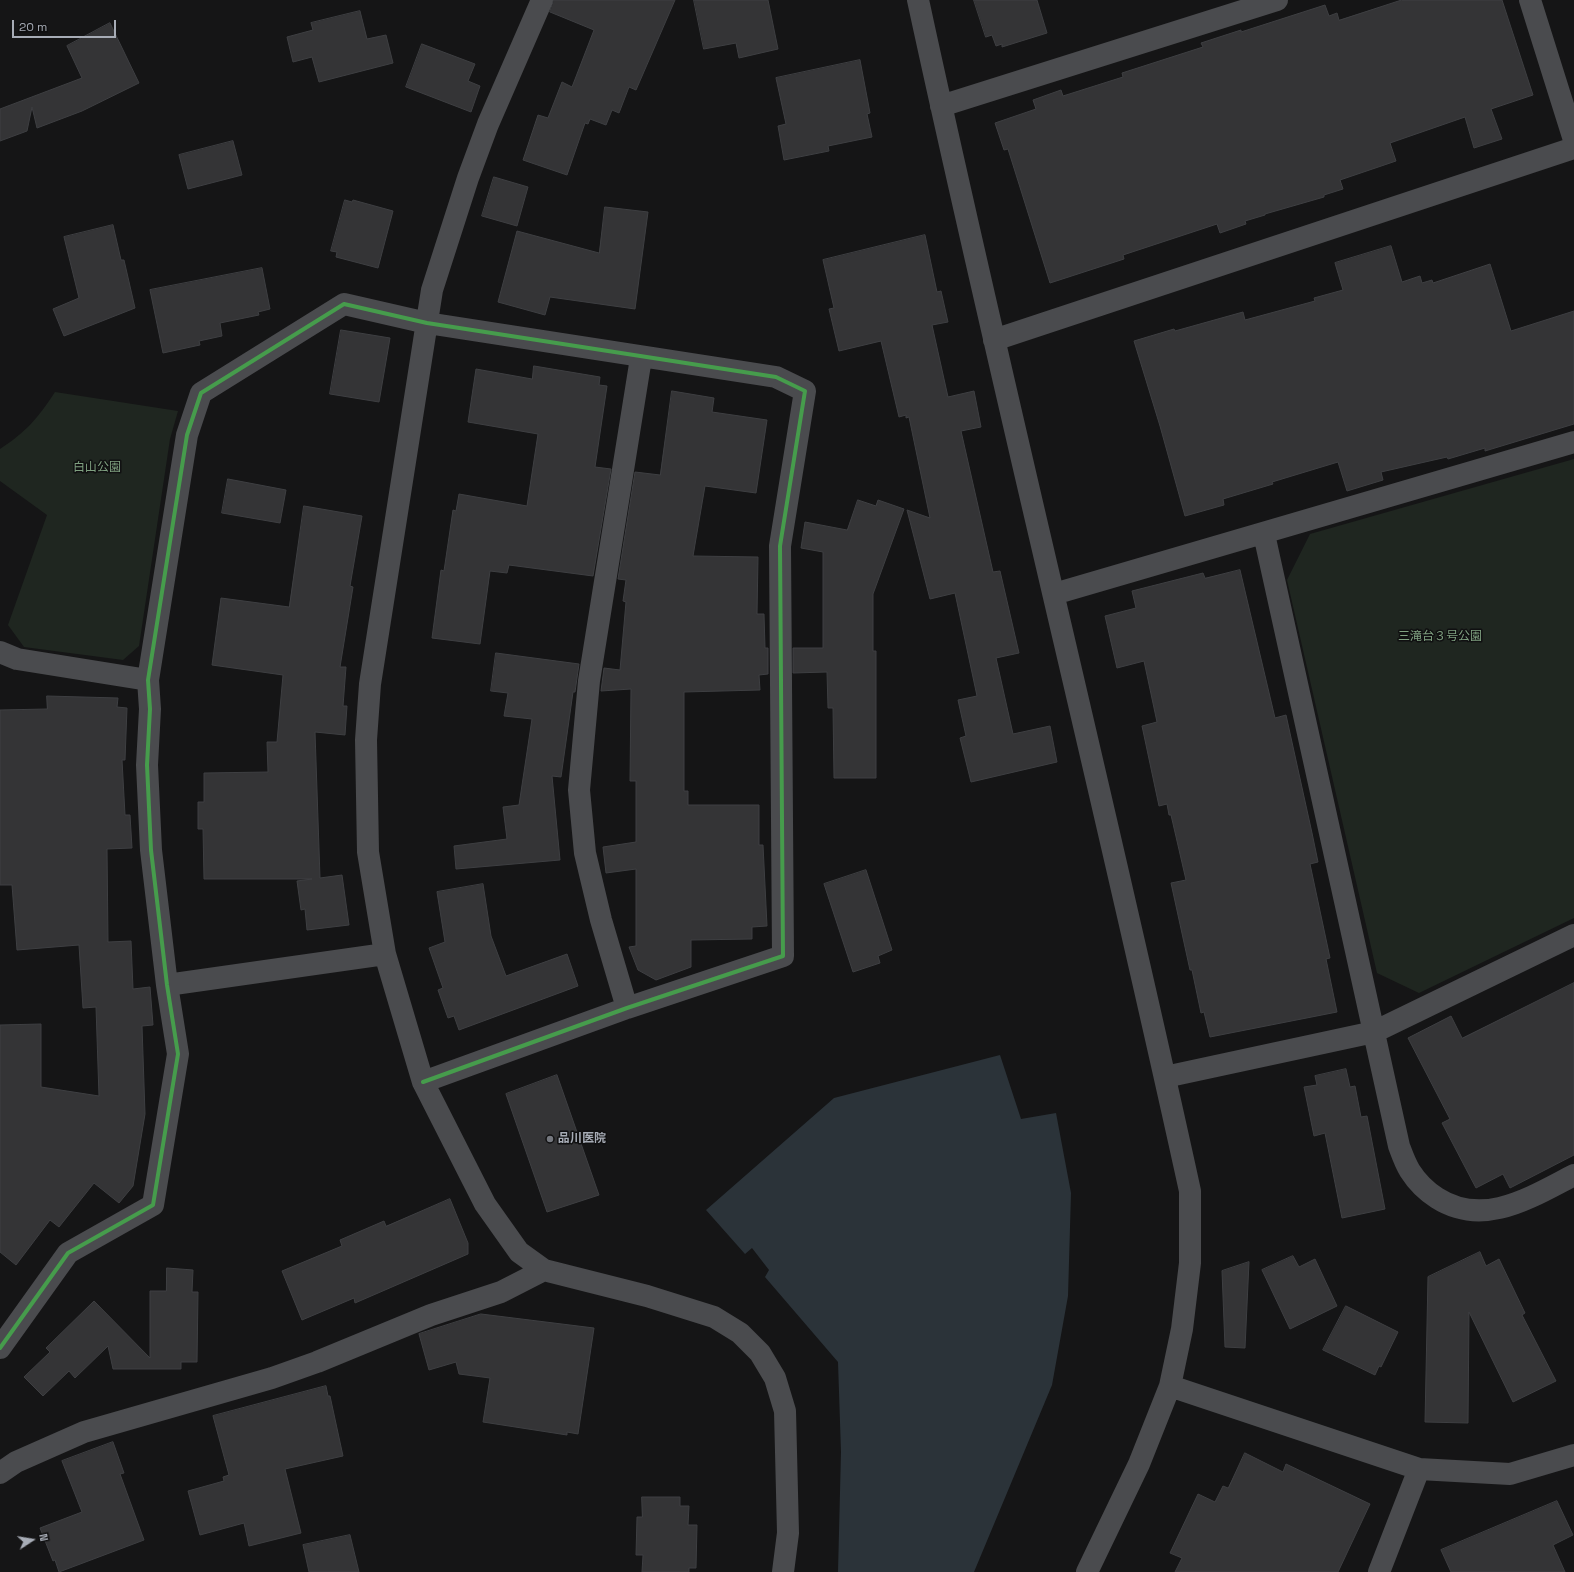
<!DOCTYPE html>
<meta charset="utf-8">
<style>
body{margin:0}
#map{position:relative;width:1574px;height:1572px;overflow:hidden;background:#151516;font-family:"Space Grotesk",sans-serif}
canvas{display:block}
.north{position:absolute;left:12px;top:1520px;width:40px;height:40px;-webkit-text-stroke:3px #101011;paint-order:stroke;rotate:78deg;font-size:11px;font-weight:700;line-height:16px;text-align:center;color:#a7acb6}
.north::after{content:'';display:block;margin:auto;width:14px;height:18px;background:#a7acb6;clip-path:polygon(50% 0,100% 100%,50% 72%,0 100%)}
.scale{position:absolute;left:12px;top:20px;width:104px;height:18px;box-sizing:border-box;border:2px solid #a7acb6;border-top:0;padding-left:5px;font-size:12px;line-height:14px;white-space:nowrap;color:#a7acb6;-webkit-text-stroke:3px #101011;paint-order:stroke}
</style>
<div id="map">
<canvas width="1574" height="1572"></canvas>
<div class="north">N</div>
<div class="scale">20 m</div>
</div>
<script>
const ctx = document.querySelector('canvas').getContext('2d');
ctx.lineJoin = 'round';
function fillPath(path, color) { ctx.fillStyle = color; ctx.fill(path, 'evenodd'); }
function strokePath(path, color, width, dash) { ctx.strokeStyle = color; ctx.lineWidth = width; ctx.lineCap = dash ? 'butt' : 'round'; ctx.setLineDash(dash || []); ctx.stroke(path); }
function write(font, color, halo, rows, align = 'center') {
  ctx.font = font + ' "Space Grotesk","Noto Sans JP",sans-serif'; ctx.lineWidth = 3; ctx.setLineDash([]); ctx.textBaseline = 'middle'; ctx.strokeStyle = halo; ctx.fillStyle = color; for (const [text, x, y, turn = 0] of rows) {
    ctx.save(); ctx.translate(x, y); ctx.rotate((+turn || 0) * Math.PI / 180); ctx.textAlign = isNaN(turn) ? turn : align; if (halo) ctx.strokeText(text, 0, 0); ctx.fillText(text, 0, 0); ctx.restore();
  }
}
const green = new Path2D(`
 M55,392L178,411L170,439L139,646L123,660L24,647L8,625L47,515L0,481V449C26,432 38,418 55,392Z
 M1574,459V918L1419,993L1377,973L1287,580L1310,534Z`);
const water = new Path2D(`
 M1000,1055L1021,1119L1056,1113L1071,1193L1068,1296L1052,1385L974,1572H838L841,1452L838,1362L765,1277L769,1270L752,1248L745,1254L706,1210L834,1098Z`);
const building = new Path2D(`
 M554,0H675L636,90L629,87L619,113L612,110L606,125L590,119L588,124L585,123L567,175L523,160L538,115L548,118L562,82L572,87L594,30L550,12Z
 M694,0H768L778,49L739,58L736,43L704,49Z
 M974,0H1037L1047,33L1002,47V44L996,46L992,35L986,37Z
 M1402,0H1502L1533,95L1491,109L1502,139L1474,148L1465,117L1390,143L1396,161L1340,180L1343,189L1324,195V197L1265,214V215L1245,221L1246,224L1220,233L1217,224L1123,255L1124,259L1050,283L1008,149L1004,150L995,123L1036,109L1033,100L1061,90L1063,96L1123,77L1122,73L1203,47L1201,43L1241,30V32L1325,5L1329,16L1337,13L1339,20Z
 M360,11L367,39L386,35L393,63L319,82L312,57L293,62L287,37L313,30L311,23Z
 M110,23L139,83L82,111L37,128L32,107L27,131L0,141V109L82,78L67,46Z
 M422,44L475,64L468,81L480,86L471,112L406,87Z
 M860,60L870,113L867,114L872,137L828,146L829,151L784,160L778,126L786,124L776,78Z
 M233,141L242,175L188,189L179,155Z
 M494,177L528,187L517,226L482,216Z
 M345,200L352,202L353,200L393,211L378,268L336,257L337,252L331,251Z
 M605,207L648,212L635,309L550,297L545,315L498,302L517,231L599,253Z
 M113,225L121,260H124L135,308L64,336L53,309L79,298L64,237Z
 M925,235L937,292L941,291L948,322L932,325L948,397L974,391L981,427L961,431L993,572L1000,571L1019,653L996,658L1013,734L1050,726L1057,762L971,782L960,738L966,736L958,700L977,696L955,593L930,599L907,510L930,518L909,417L906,418V415L899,417L881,341L839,351L829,309L834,308L823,260Z
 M1391,246L1402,282L1420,276L1422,283L1432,280L1433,283L1490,264L1511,331L1574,311V424L1485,451V448L1448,459L1447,457L1381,472L1383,480L1347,491L1338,462L1272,482L1273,484L1223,499L1224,505L1185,516L1160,426L1134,341L1174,329L1175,331L1243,312L1245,320L1315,301L1314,298L1343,290L1335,263Z
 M262,268L270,309L258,312L259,315L220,323L222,336L199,341L200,345L163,353L150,290Z
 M341,330L390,338L379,402L330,394Z
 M534,366L600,377L599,385L607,386L595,467L611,469L593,576L509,565L507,573L490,571L480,644L432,638L441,570L444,571L453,510L456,511L459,494L527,506L538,434L468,422L476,369L532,379Z
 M672,391L714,398L712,412L767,420L756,493L705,486L693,556L758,557L757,614H764L765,648H768V674L759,675L760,690L684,692V791H688V805H759V845H763L767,926L752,927V939L691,940V967L656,980L638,970L629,947L636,946V869L606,873L603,847L636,842V781H630L631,689L601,691L604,668L620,670L626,602L623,601L626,580L618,579L635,472L660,475Z
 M228,479L286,490L280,523L222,513Z
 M858,500L876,506L878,500L904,509L873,594V651H876V778H834L833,708H828L827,672L793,673V648H823V552L801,548L805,522L847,530Z
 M304,506L362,516L350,586L353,587L340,667H346L343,706H347L345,735L315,732L320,878L342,875L349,925L307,930L305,909L301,910L297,881L312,879H204L203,829H198V802H204V773L268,772L267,742H277L283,675L212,665L221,598L289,607Z
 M1240,570L1275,718L1286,715L1312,833L1318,862L1310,864L1330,958L1326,959L1337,1012L1210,1037L1204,1012L1201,1013L1192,970H1190L1171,883L1186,880L1171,815H1169L1167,804L1159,806L1142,726L1157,722L1144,661L1117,668L1105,616L1136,608L1132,591L1203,573L1205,578Z
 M496,653L579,664L575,692H573L561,777L552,776L560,860L456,869L454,846L507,839L503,807L519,805L532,719L504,716L508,693L491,691Z
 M47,696L118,698L117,707L127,708L125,760H122L125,815H130L132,848L107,849L108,942L131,941L133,989L150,987L153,1025L142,1026L145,1114L133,1186L119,1203L94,1183L59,1227L50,1220L16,1265L0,1252V1025L41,1024V1087L99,1096L96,1007L83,1008L79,945L17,950L12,885H0V710L47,709Z
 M866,870L892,950L878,956L880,963L853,972L824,884Z
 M483,884L491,936L506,976L567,954L578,986L459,1030L454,1016L448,1018L438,990L443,988L429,948L445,942L437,892Z
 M1574,983V1155L1510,1188L1503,1174L1476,1188L1442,1123L1450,1119L1408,1038L1451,1016L1462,1038Z
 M1346,1069L1350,1087L1355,1086L1361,1117L1367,1116L1385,1209L1342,1218L1325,1133L1314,1136L1304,1087L1317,1085L1315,1076Z
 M557,1075L599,1195L547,1212L506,1094Z
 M450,1199L468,1243V1254L355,1303L354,1298L302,1320L282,1271L342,1246L340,1240L384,1221L386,1226Z
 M1480,1252L1486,1266L1499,1259L1525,1313L1522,1315L1556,1381L1513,1402L1469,1312L1468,1423L1425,1422L1428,1277Z
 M1293,1256L1299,1267L1315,1259L1337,1306L1290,1329L1262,1270Z
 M1249,1262L1245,1348L1225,1347L1222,1271Z
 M167,1268L193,1270L192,1292H198L197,1362H181V1369H113L108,1346L75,1378L69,1371L43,1396L24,1377L50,1352L46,1348L94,1301L150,1358V1291H166Z
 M1346,1306L1398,1332L1381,1367L1379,1366L1375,1375L1323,1350Z
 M481,1314L594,1328L578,1434L567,1432V1435L483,1422L490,1378L459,1374L456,1362L429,1370L419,1334Z
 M326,1386L328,1396H330L343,1456L285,1469L301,1533L249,1546L244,1523L200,1535L188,1491L224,1481L223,1477L229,1475L213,1416Z
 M113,1442L124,1473L120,1474L144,1540L59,1572L55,1560L53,1561L40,1528L82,1512L62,1461Z
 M1245,1453L1283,1472L1286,1464L1370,1504L1338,1572H1175L1182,1558L1170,1553L1198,1494L1215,1502L1223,1486L1228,1488Z
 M642,1497H680V1506H689L688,1525H697L696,1568H689V1572H642L643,1555H636L637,1517H642Z
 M1557,1501L1573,1535L1553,1545L1565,1572H1451L1441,1550Z
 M350,1535L359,1572H309L303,1545Z`);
const minor = new Path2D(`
 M542,0L488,124L468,178L432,290L370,684L366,740L368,852L385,954L423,1082L485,1204L519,1252L544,1270L647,1296L714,1317L740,1333L760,1353L775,1378L785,1411L788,1533L783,1572
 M918,0C1004,398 1103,793 1190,1191V1263L1182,1329L1170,1386L1139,1464L1087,1572
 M1530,0L1574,140
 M941,106L1277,0
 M994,340L1574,148
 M1264,534L1399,1146C1402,1154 1405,1163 1410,1171C1417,1182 1426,1191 1437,1198C1484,1228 1531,1197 1574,1175
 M1054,594L1574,442
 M0,652L17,659L148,680
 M167,985L385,954
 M627,1008L601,920L585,853L579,790L589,681L641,358
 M1165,1077L1374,1032L1574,935
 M0,1348L68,1253L153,1205L178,1054L167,985L151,850L147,765L150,709L148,680L187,435L201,393L344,304L427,323L776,377L805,391L780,546L783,956L627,1008L423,1082
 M1170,1386L1419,1469L1510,1474L1574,1455
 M0,1473L16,1462L84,1432L272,1378L317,1362L431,1315L501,1292L544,1270
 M1379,1572L1419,1469`);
const cycleway = new Path2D(`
 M0,1348L68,1253L153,1205L178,1054L167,985L151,850L147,765L150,709L148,680L187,435L201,393L344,304L427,323L776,377L805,391L780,546L783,956L627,1008L423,1082`);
const markers = [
 [550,1139,4,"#74777e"]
];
const parkNames = [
 ["白山公園",97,468],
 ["三滝台３号公園",1440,637]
];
const poiNames = [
 ["品川医院",558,1139]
];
fillPath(green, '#1f2620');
fillPath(water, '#2b3339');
fillPath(building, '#343436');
strokePath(building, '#3e3f42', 1);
strokePath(minor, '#4a4b4e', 22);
strokePath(cycleway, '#469c4c', 4);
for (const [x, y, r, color] of markers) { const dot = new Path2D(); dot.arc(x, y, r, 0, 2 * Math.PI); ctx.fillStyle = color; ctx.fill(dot); strokePath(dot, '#101011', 1.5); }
write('12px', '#7fa080', '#101011', parkNames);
write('bold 12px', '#a7acb6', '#101011', poiNames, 'left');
</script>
